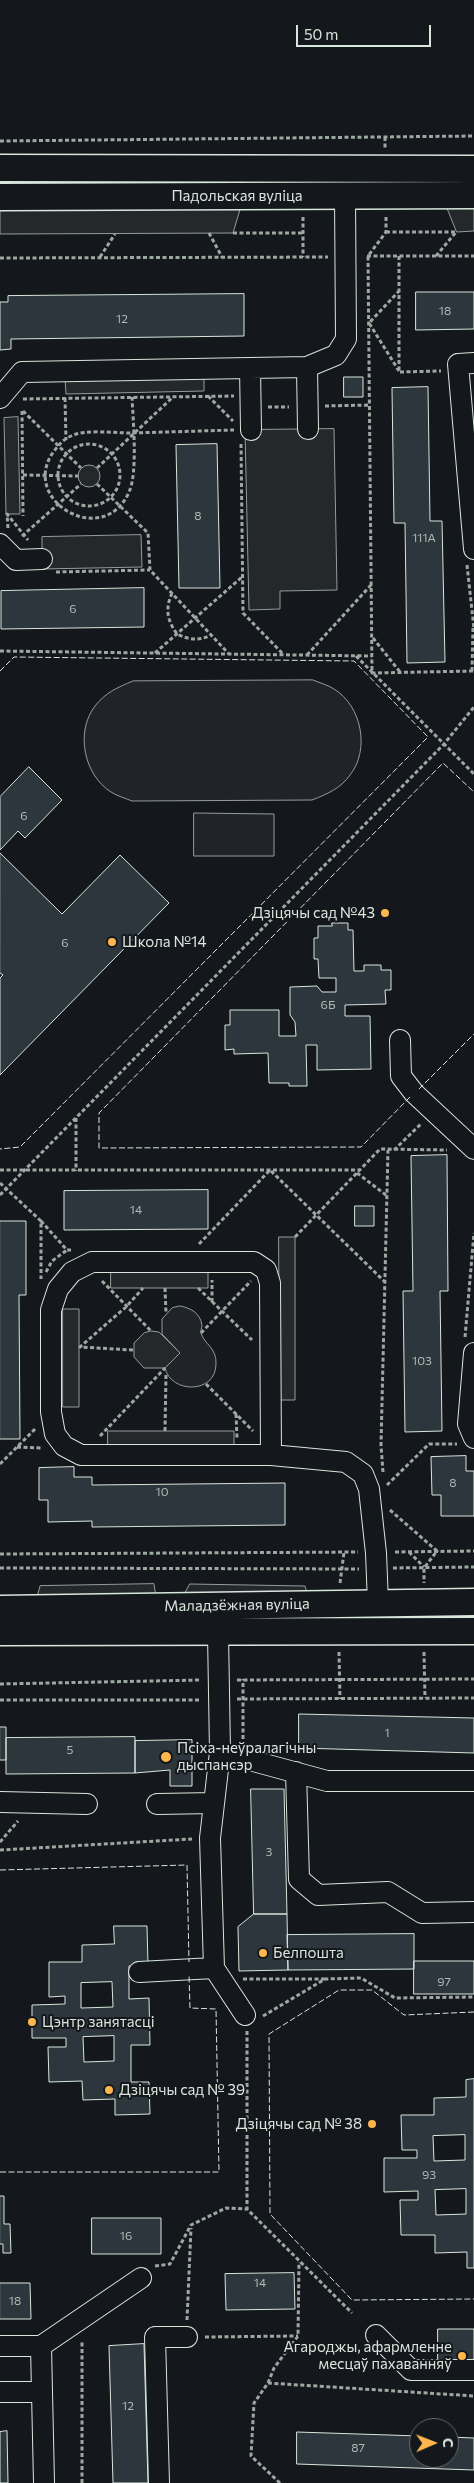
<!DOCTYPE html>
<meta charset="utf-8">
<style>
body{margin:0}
#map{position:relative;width:474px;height:2483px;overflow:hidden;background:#14181c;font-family:Commissioner,sans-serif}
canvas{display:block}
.north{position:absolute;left:409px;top:2418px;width:50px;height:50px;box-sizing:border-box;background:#14181c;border:1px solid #626a69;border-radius:50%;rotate:89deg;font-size:14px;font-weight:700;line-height:20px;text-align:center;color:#d8e6dc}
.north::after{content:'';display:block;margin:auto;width:18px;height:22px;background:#ffb74d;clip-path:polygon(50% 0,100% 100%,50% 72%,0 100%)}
.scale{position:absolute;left:296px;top:25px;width:135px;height:22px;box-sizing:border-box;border:2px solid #d8e6dc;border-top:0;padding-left:6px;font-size:15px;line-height:18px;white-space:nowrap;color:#d8e6dc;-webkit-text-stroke:4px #14181c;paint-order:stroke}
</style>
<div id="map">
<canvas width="474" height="2483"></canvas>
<div class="north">С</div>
<div class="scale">50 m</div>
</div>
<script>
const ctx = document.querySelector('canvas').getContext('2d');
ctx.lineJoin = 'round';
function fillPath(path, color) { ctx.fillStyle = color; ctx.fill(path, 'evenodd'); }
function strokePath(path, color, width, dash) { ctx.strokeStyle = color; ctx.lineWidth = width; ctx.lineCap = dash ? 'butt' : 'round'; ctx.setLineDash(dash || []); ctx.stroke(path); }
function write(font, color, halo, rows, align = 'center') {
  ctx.font = font + ' Commissioner,sans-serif'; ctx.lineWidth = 4; ctx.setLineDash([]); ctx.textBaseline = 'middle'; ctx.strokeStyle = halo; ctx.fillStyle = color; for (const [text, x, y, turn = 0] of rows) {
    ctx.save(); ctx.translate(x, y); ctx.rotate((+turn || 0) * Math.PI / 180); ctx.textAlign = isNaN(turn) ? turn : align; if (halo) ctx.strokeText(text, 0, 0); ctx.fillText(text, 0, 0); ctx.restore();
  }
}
const green = new Path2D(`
 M313,680C320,683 328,685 334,689C362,706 370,750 350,775C340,789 327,794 312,800L132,801C125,798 117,796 111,792C84,775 75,732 95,706C105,693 118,687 133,681Z
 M194,813L274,814V856H194Z
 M180,1306C191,1308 200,1313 202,1325C202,1328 200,1331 201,1333C204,1344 217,1348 216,1364C216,1394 171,1394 165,1368L180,1353L162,1334V1319L172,1308Z`);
const parking = new Path2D(`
 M442,195H474V231L457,232Z
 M244,196L233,233L0,234V197Z
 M204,377V391L66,394L65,379Z
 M18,417L20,514H6L4,418Z
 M334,429L337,590L280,591V609L249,610L245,430Z
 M78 476a11 11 0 1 1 22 0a11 11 0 1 1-22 0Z
 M141,535L142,567L42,569V537Z
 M279,1237H295V1400H280Z
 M111,1272H208V1288H111Z
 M63,1309H79V1407H63Z
 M151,1331L159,1332L180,1353L165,1368H144L134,1357V1343L144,1333Z
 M108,1431H234V1447H108Z
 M154,1584L156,1597H37L40,1586Z
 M190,1584L305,1586L308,1597H183Z`);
const building = new Path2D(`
 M416,292H474V329L416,330Z
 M244,294V336L11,339V349L0,350V302H8V296Z
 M344,377H363V397H344Z
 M428,387L430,521H442L445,662L407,663L405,523H394L392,388Z
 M217,444L220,588H179L176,445Z
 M144,588V627L1,629V591Z
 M29,767L62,800L25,838L18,831L0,850V797Z
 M0,853L62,914L120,855L169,903L0,1075V978L3,975L0,973Z
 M332,923H348V930H353L354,971H364V965H381V970H391V990H385L386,1004L345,1005V1016H370L371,1069L317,1070V1045H306L307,1086H289V1083H269L268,1053L234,1054V1049L225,1050V1025H230V1010H279V1036H296L295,1022L290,1015V987L317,986L322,992H336V978H319L318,959H314V938H318V926H332Z
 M447,1155L448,1291H440L442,1431L405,1432L403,1291H413L411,1156Z
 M208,1190V1229L64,1230V1191Z
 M355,1206H374V1226H355Z
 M0,1221H26V1295H19L20,1439H0Z
 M466,1456V1471H474V1516H441V1495H432L431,1457Z
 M74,1467V1477H92V1485L285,1483V1525L92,1527V1521L48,1522V1500H39V1468Z
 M299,1714L474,1718V1753L299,1748Z
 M0,1727H6V1760H0Z
 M135,1737V1773L6,1774V1738Z
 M192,1740V1786H170V1770L135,1773V1741Z
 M251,1789H284L287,1914H254Z
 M254,1914H287L288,1970L239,1971L238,1927Z
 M114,1926H147L148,1965L129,1966V1999L149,1998L150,2045H131V2082H149L150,2114L115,2115V2099L83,2100L82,2081L49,2082L48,2047H66V2038H32V2005L65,2004V1996L49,1997V1962H82V1945L114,1944ZM112,1982L113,2007L81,2008V1983ZM114,2036V2061L84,2062L83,2037Z
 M414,1934V1969L288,1970L287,1935Z
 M414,1961H474V1994H414Z
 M474,2079V2268H467V2252L435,2253V2235H401L400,2200H418V2191L384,2192V2158H417V2150H402L401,2115H434V2098L466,2097V2080ZM465,2135V2160L434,2161L433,2136ZM466,2189V2214L436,2215L435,2190Z
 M0,2196H4V2224H10L11,2253H3V2244H0Z
 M92,2218H161V2254H92Z
 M294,2273L295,2309L226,2310L225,2274Z
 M0,2283H30L31,2319H0Z
 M438,2329H474V2362H438Z
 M144,2344L148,2483H113L109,2346Z
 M7,2431L8,2483H0V2432Z
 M297,2432L419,2436V2458H449V2437L474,2438V2470L297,2464Z`);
const path = new Path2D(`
 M385,137V149
 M0,141L474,136
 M303,217V257
 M386,217V232L368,256L372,673L474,671
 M386,232H457
 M209,233L222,257
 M233,233H303
 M367,256H474
 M399,256V372L441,371
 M436,256L456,232
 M100,257L115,234
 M0,258L328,257
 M399,371L369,323L399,291
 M208,396L233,421
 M132,397C133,420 138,473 129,492C104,549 21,502 52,454C57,447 62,440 71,436C84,429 115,433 131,433C165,432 200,431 234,430
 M65,398L66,440
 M23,399L234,396
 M325,406L370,405
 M268,407H289
 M22,411L23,516
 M23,411L81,468
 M58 475a31 31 0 1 1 62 0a31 31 0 1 1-62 0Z
 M241,444L243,613L283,654
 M97,468L173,397
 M23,475L78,476
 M97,484L148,533L150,570L229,654
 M8,528L7,514L28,540
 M22,536L81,484
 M467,565L474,629
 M56,572L150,570
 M172,593C165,609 167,620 177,634C189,640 199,641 211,635
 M373,638L400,672
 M0,651L372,656
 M155,653L242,577
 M307,655L371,585
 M356,656L474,774
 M472,671L473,627
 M76,1118V1171
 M394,1150L422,1123
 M0,1170H360
 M357,1173L386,1195
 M0,1183L41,1221V1279
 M0,1195L444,744L474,707
 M41,1221L67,1250H73
 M295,1237L380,1149L447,1150
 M199,1244L270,1170L385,1282
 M46,1272L52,1261L67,1250
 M102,1281L151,1331
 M165,1288L166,1313
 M198,1288L252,1340
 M212,1302V1280
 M201,1333L251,1281
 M465,1337L474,1233
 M133,1350L80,1347L127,1306L143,1288
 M206,1384L253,1431
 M236,1414L237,1438
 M165,1431L166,1374
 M100,1436L165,1368
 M17,1447L42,1448
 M0,1464L36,1428
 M383,1472L381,1445L388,1150
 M387,1485L429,1444H457
 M390,1510L437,1551L424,1568V1583
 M395,1552L474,1551
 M409,1552L424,1567
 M0,1554L358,1552
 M0,1568L359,1569
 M393,1568L474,1567
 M340,1583L344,1552
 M339,1652L340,1699
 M424,1652L425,1698
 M237,1680L474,1679
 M0,1684L201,1680
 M237,1699L474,1698
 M0,1700H201
 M243,1739V1679
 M0,1842L18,1821
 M0,1850L192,1839
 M243,1979H325
 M263,2016L325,1979L361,1978L395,1998L474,1997
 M247,2031V2209L352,2313
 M155,2266L170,2264L191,2225L226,2208L247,2209
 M187,2320L191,2228
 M205,2337L298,2336
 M268,2383L274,2368L298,2336L299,2262
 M82,2483V2340
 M280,2483L251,2456L254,2403L268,2383L474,2396`);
const minor = new Path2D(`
 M474,363L458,364L474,549
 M250,368L251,430
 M0,398L22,372L307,367
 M308,429L307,367L336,355L346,339L345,196
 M0,544L16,560L42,559
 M400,1040L401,1076L414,1093L474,1149
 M474,1353L468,1424L474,1438
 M271,1455L270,1283L266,1270L254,1262H92L72,1272L58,1289L51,1310V1412L55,1434L64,1446L81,1455H271L346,1462L363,1474L369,1489L376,1553L378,1603
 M218,1633L220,1752L210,1838L214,1968L245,2015
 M220,1752L327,1781H474
 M296,1772L299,1879L318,1895L388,1892L422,1913L474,1912
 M0,1802L87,1804
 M157,1804L214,1803
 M139,1972L214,1968
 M376,2335L411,2370H474
 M0,2346H41L141,2278
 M41,2346L44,2483
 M0,2392H42
 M159,2483L155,2337H187`);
const major = new Path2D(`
 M0,168L474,169
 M0,197L474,195
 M0,1609L474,1602
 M0,1632L474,1631`);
const fence = new Path2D(`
 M0,671L14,657L354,661L428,737L20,1147L0,1149
 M419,1089L474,1034
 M410,1097L361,1147L99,1148V1113L443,763L474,792
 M0,1870L187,1865L189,1962
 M474,2012L404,2015L372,1990H339L269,2034L270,2214L352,2300L474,2299
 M0,2172H219L216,2009L190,2008L189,1975`);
const markers = [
 [385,913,5,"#ffb74d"],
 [112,942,5,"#ffb74d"],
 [166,1757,6,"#ffb74d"],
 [263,1953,5,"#ffb74d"],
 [32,2022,5,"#ffb74d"],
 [109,2090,5,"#ffb74d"],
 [372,2124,5,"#ffb74d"],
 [462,2356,5,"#ffb74d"]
];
const numberNames = [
 ["18",445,311],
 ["12",122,319],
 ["8",198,516],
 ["111А",424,538],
 ["6",73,609],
 ["6",24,816],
 ["6",65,943],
 ["6Б",328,1005],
 ["14",136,1210],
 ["103",422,1361],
 ["8",453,1483],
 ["10",162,1492],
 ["1",387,1733],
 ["5",70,1750],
 ["3",269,1852],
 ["97",444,1982],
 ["93",429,2175],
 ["16",126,2236],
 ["14",260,2283],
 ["18",15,2301],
 ["12",128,2406],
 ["87",358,2448]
];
const streetNames = [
 ["Падольская вуліца",237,196],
 ["Маладзёжная вуліца",237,1605,-1]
];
const poiNames = [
 ["Дзіцячы сад №43",375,913,"right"],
 ["Школа №14",122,942],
 ["Псіха-неўралагічны",177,1748],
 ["дыспансэр",177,1765],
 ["Белпошта",273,1953],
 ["Цэнтр занятасці",42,2022],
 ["Дзіцячы сад № 39",119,2090],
 ["Дзіцячы сад № 38",362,2124,"right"],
 ["Агароджы, афармленне",452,2347,"right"],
 ["месцаў пахаванняў",452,2364,"right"]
];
fillPath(green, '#202428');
strokePath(green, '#939e99', 1);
fillPath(parking, '#24282b');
strokePath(parking, '#939e99', 1);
fillPath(building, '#2c363c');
strokePath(building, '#d8e6dc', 1);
strokePath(minor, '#d8e6dc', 22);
strokePath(major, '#d8e6dc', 29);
strokePath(path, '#9da8a2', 3, [4, 2.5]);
strokePath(minor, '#14181c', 20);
strokePath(major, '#14181c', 26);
strokePath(fence, '#d8e6dc', 1, [6, 2.5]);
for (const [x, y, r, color] of markers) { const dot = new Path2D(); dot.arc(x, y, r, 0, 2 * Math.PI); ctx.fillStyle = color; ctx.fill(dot); strokePath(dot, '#14181c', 2); }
write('12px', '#adbab4', null, numberNames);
write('15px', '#d8e6dc', '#14181c', streetNames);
write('15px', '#d8e6dc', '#14181c', poiNames, 'left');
</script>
